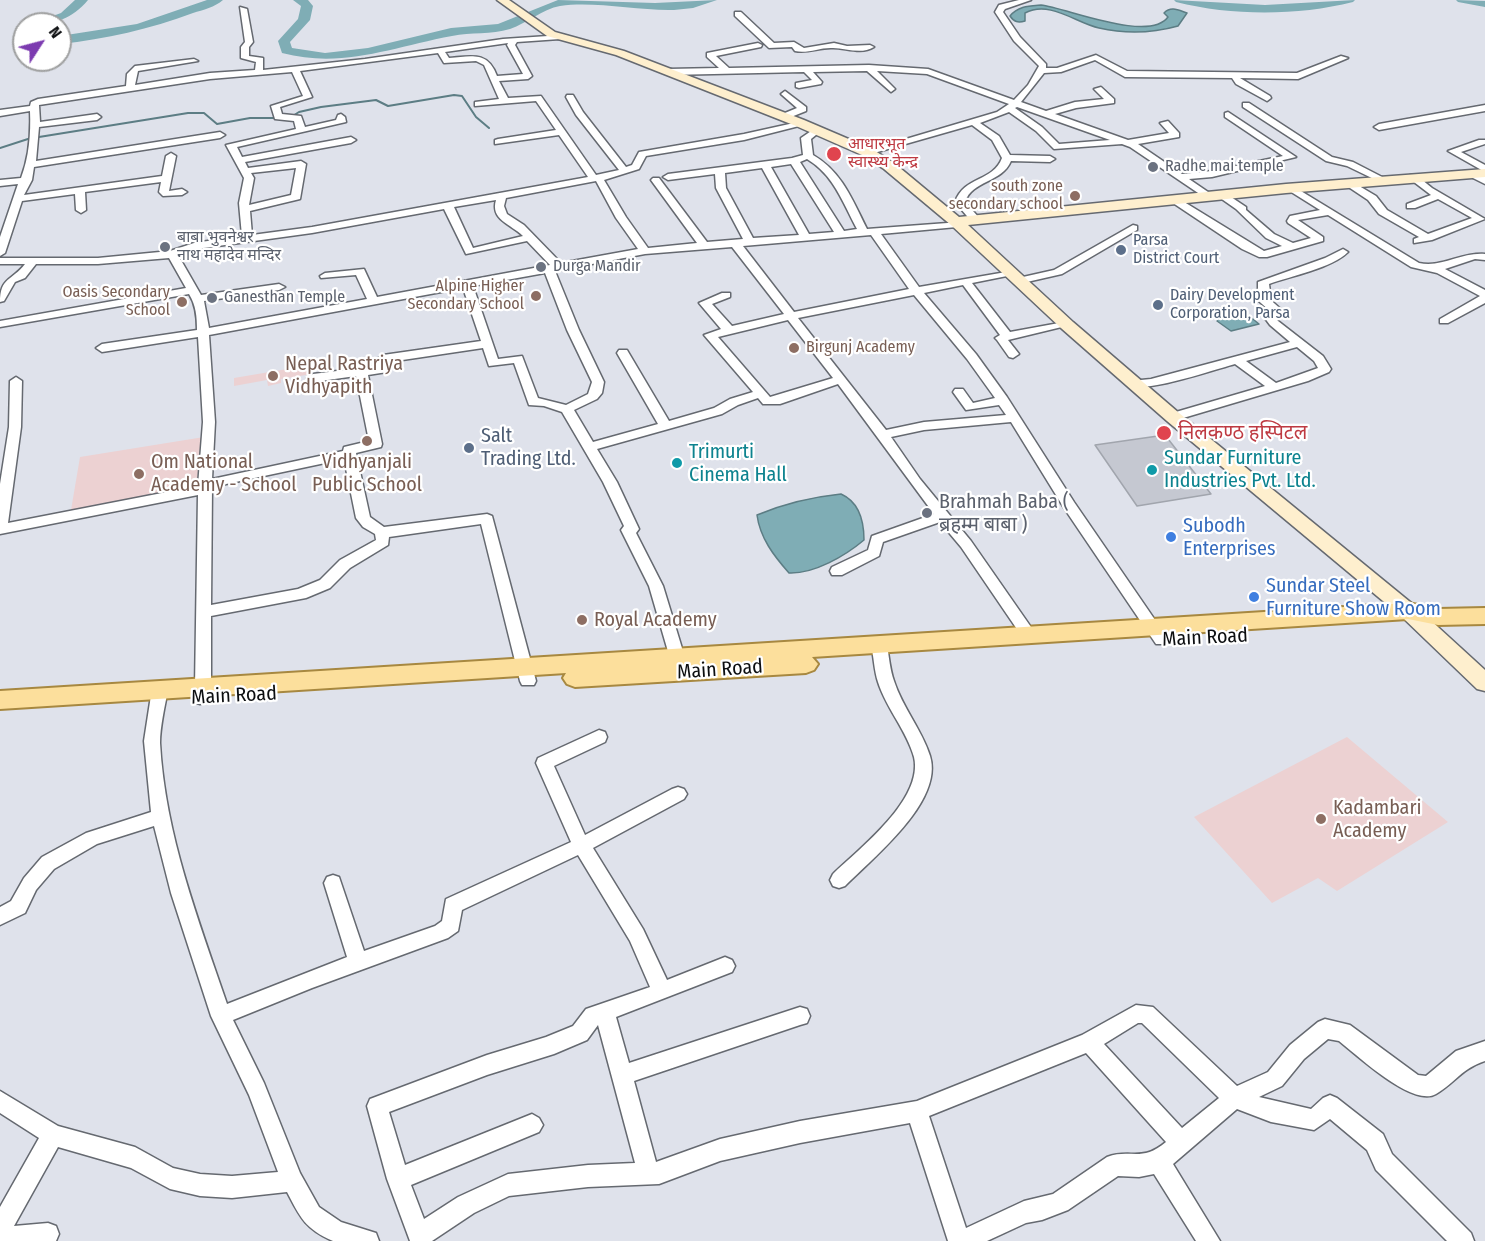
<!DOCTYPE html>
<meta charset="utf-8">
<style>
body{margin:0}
#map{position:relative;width:1485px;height:1241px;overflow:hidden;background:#dfe2eb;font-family:"Fira Sans Condensed",sans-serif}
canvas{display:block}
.north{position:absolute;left:12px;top:12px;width:60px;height:60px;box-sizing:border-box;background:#fff;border:2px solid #9e9f9f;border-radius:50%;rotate:54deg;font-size:16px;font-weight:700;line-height:24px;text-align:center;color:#0c0e10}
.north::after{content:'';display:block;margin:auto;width:21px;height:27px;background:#7c3bb0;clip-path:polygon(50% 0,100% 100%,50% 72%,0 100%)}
</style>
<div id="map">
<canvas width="1485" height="1241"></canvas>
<div class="north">N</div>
</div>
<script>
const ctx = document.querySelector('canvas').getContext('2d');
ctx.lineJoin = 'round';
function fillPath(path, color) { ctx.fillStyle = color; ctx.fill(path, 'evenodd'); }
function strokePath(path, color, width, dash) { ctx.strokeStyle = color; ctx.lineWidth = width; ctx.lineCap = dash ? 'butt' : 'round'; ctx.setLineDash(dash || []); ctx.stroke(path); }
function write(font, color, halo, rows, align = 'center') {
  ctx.font = font + ' "Fira Sans Condensed","Noto Sans Devanagari",sans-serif'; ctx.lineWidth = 4.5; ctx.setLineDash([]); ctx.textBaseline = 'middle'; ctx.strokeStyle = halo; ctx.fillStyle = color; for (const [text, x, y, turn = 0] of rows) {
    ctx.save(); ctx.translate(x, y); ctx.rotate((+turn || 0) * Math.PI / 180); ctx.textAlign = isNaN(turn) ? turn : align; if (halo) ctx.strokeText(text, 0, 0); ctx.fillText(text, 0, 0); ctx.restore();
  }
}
const education = new Path2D(`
 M311,365L312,374L281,379V383L268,386L267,380L234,386V378Z
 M204,437L201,490L70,516L80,457Z
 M1347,737L1448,822L1337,891L1318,878L1272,903L1194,817Z`);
const water = new Path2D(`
 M1041,5C1067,8 1149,43 1168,17L1164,13C1171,6 1178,10 1187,13L1178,26C1153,33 1125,34 1099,28C1076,23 1050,0 1025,13V21C1018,23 1014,22 1010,16C1018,6 1029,6 1041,5Z
 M1236,310L1243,311L1259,324L1231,331L1217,321L1220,315Z
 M841,494C859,502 864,522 864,540C845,556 814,574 789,573C774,556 760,538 757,515C783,504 812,497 841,494Z`);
const stream = new Path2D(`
 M291,117L299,112L321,107L376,100L388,106L454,95L462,96L476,117L489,128
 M39,137L188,113H204L217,124L250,118H278
 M0,148L31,138`);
const river = new Path2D(`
 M75,0H88C72,19 55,24 31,24L61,13Z
 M207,0H223C215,7 203,10 193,13C150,29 106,39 60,44V36L137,24Z
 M293,0H308L313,6L310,20L290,42L292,48L325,53L368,48L451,28L498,24L558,0L655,3L717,0L693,8L674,10C638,11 595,1 560,6C543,9 527,23 510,29C491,35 471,32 452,36C392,47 343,69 282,53L278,41L298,19L301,6Z
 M1174,0L1265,5L1355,0L1353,2C1297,16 1232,16 1176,2Z
 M1456,0L1485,1V7L1458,2Z`);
const building = new Path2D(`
 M1165,435L1211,494L1137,506L1095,445Z`);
const street = new Path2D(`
 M1019,0H1031L1005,9L1003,12L1020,37L1046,64V68H1057L1096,55L1127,71L1297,73L1341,56L1348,58L1298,79L1240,78L1270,96L1271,98L1267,101L1236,84L1232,78L1125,77L1095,60L1061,72L1044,73L1021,102L1046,111L1075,102L1104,99L1094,89L1101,87L1114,99V103L1076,108L1055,114L1128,140L1169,133L1160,123L1168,121L1179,133V137L1138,144L1182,174L1212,171L1283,156L1225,117V113L1228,112L1296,157L1212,177L1189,179L1211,194V198L1207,199L1130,147L1122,144L1054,149L1036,131L1009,112L980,123L999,136L1010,155L1050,156L1055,159L1050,162L1011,161C1002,183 972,180 965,202L981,220L976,223L972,222L955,202C964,176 993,182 1002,158L992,140L972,125L867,155L862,152L997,112L1009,104L927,74L877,71L895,89L891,92L867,71L813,72L822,82L821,84L799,88L796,87V83L812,80L804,72L668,75L664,72L668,69L719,68L707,57V53L758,43L762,45L761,47L716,56L729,68L869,65L928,69L1014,100L1028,85L1039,66L1014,41L995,12L999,5ZM1017,107L1110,140L1059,144L1042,127L1015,108Z
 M240,7L247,9L253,42L249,47V56L263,58V70L365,59L503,39L563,35V39H560L517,42L515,45L532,76L528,79L499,81L508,98L541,96L596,175L619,170L576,115L566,97L567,95H573L583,112L626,167L632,165L639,152L744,134L803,121V125L744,140L646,156L639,169L604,180L626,217L648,248L697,243L651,180L653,178H659L707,242L743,239L716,188L715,174L668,180L663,177L668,174L792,158L803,155L801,138L817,127L822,130L811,139L813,155C842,172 852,199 867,229L961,222L962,224L957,227L881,234L919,287L1012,271V275L972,283L1010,332L1070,321V325L1008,340L1019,354L1013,358L1009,357L997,340L995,338L1000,335L963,285L924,293L976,354L1007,397L1074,502L1166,636L1169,640L1166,644H1156L1064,508L1011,422L924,430L891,437L920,479L971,541L1033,630L1036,634L1033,638H1023L961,547L940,522L883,542L879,556L842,575H832L830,571L832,567L868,550L872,536L934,514L838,384L780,404H763L758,398L738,405L722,414L597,449L617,482L639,529L636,533L663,586L688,668L686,672H674L649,586L621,530L624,526L603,482L562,412L544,406L529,405L514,363L489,366L483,348L389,362L387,372L368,375L382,444L381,447L356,453L370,517L384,527L487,514L492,516L536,681L534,685H522L520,681L481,524L389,537L388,545L350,568L330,588L306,598L211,616V687L206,702L200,704L194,702L192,698L195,687L198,495L0,534V484L9,427L10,381L16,377L22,381L21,427L8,523L198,486L203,422L198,337L102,352L96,348L102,344L197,330C197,317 196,305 189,294L0,327V321L186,288L169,258L98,264H36L25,278L15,282L4,301L0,302C0,277 12,281 25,264H0V258H98L170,251L194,243L242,236L239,203L244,178L226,145L296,129L294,121L275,119L271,106L303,96L292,72L210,79L39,105L40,122L97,114L101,117L97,120L39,127L36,161L220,132L225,135L220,138L34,167L32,180L24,195L162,176L166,156L171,153L176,156L169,191L182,189L187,192L182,195L163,196L159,192L161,182L85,192L86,210L81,213L76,210L75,194L22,201L5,253L0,256V237L18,184L0,186V180L21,178C29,157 31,134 30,111L0,116V110L30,106L31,102L38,99L126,86L127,74L135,66L194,59L198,61L138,71L135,85L210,73L255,70L256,62L241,58V47L245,42ZM508,43L507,45L523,74L497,76C488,51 472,56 449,58L445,52ZM438,53L444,63L476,61L484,65L499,99L475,102V106L536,101L556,130L498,139L495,140V144L559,135L588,177L312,227L252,235L250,211L300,199L306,164L301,161L248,168L245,162L351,143L356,140L351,137L242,157L237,147L346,122L345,117L341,114L338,115L336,120L305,127L301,116L282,114L280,107L312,97L300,71ZM807,159C834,175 843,203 857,229L844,231L800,162ZM791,164L834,232L809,234L771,167ZM296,168L291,195L249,205L254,178L251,173ZM762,168L799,235L753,238L726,188L725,173ZM596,181L616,218L638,249L561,263L524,225L507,214L504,206L506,198ZM496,200C490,220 511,224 523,236L473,248L454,207ZM444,209L466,254L527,241L550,265L377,297L364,269L325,273L320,276L321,278L356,275L367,299L209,328L204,301L279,290L285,287L279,284L201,295L178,255L196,249L312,233ZM871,235L909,289L794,312L743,246ZM732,247L784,314L732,326L712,304L730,297V293H722L699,303L721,329L704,335L753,392L730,399L714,408L669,421L627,350H619L617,353L658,424L593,442L574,410L597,399L602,393L604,382L579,330L555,271L645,254ZM545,273L567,330L592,382L588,394L566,405L538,398L522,356L498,359L473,286ZM463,288L481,341L383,355L377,359V366L313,374L307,378L313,382L356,376L369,441L344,447L343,451L212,479L215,422L209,335ZM914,295L967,359L995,398L973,403L963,389H955L953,392L966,410L999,405L1006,415L924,422L886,430L798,318ZM788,320L833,378L770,397L718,337ZM344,459L356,518L363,527L375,534L376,540L340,560L320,580L298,589L211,605L212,487Z
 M735,12H741L774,43L794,42L804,48L834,43L847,46L870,45L874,47C861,55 846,48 833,48C820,47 808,54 795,51L792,47L769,48L735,16Z
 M785,91L806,107V111L786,119H780V115L797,108L781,94Z
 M1243,103H1249L1332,157L1353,162L1386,179L1378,181L1347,166L1326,161L1243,107Z
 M1485,105V111L1379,130L1374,127L1379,124Z
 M1479,140H1485V144L1461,152L1485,165V172L1448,151Z
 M1472,171L1485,177V184L1469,176V172Z
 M1410,175H1416L1432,188L1485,219L1432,240L1414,243V239L1419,237L1379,214L1368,200L1341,182L1349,180L1376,196L1387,210L1428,234L1472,218L1438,199L1415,208H1407V204L1431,195L1410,179Z
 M1291,185L1419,263C1442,268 1461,252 1485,254V260L1475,259L1445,269L1485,290V303L1448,323H1440V319L1480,296L1437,273L1411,267L1328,215L1298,220L1323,237V241L1267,257H1259L1242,249L1167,199L1176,197L1264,251L1282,246L1266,238L1236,209L1216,195L1225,193L1246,207V210L1274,234L1293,243L1311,238L1288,223L1287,221L1290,216L1320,210L1288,190L1286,188Z
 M1133,225L1137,226V230L1062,274L1018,284L1013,281L1014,279L1054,270Z
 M1343,249L1348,252C1332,268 1291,276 1269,284L1270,292L1266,296L1283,311L1276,318L1278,321L1323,356L1331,369L1329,372L1308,381L1173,421L1167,417L1169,414L1265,386L1235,364C1216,369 1142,395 1129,384L1131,381L1151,379L1290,342L1270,325L1264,317L1270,311L1253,296L1258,291V282L1325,258ZM1297,347L1314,361L1318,368L1276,383L1246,361Z
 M879,639L884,641L887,645C889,657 890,670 894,681C902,707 922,730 930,756C944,801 874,857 845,886L839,888L833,886L830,880L833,874C860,848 924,799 914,757C907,731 886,708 878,682C874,670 874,657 871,645L874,641Z
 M160,683L166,685L168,689C165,706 160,726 160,743C165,834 198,919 227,1004L347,957L324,883L327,877L333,875L339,877L364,951L435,926L442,921L446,899L571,842L536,763L538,758L599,730L605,732L607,737L605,742L554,766L585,835L672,789L678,787L684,789L687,794L684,799L593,848L643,929L667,980L725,957L732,960L735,966L732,972L616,1017L629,1063L800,1007L807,1009L810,1016L807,1023L800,1025L634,1081L656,1162L720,1139L800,1121L917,1101L1082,1035L1136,1005L1153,1007L1237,1086L1268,1072L1290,1045L1318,1022L1325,1019L1350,1025L1418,1075L1426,1076L1456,1051L1485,1041V1061C1461,1069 1456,1082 1436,1094C1413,1108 1357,1055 1339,1041L1328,1039L1304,1059L1282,1086L1259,1097L1311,1109L1323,1098L1330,1095L1337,1098L1383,1134L1392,1154L1471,1233L1474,1241H1447L1376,1170L1367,1150L1330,1119L1314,1130L1271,1122L1237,1109L1173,1164L1220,1241H1196L1154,1174L1139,1177L1118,1176L1068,1210L1042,1220L1026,1223L987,1241H948L910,1123L800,1143L720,1161L659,1184L588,1187L509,1196L474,1213L432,1241H410L387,1179L367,1106L370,1099L487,1055L546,1037L573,1026L586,1009L650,987L630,941L578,855L462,910L458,931L448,938L312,988L233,1020L264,1083L300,1173L319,1207L341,1222L376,1233L379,1241H333C305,1229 300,1217 287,1192L232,1198L200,1196L170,1189L131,1168L58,1147L14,1226L48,1223L56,1226L59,1234L56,1241H0V1207L39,1138L0,1113V1091L58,1126L135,1147L173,1168L200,1174L232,1176L278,1172L249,1095L211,1016L171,893L154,826L97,844L54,869L36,890L25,913L0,925V907L11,901L24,878L42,857L86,833L151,812L144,741L152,689L154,685ZM1138,1023H1142L1219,1098L1182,1128L1104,1044ZM598,1025L635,1163L588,1165L508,1174L458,1197L424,1219L411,1185L539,1132L543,1125L539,1118L532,1114L405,1165L389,1112L487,1075L554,1054L587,1040ZM1086,1053L1166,1142C1141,1163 1131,1148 1107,1157L1053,1194L1024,1201L966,1228L929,1116Z`);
const secondary = new Path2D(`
 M497,0H509L555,32L624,51L804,120L872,149L894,163L959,217L1286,184L1485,169V177L1286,193L968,225L1073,322L1179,413L1415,606L1485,670V691L1477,689L1401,616L1167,421L1061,328L951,225L884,169L862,155L796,126L616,55L547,36Z`);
const primary = new Path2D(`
 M1408,603L1438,609L1485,608V624L1438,625L1408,619L812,657L818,664L814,670L806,673L575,687L567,684L563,678L566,673L0,709V691Z`);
const markers = [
 [834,154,8,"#e0444e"],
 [1153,167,6,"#6b7280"],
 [1075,196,6,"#8d6e63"],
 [165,247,6,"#6b7280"],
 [1121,250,6,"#5c6f8a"],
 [541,267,6,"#6b7280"],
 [536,296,6,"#8d6e63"],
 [212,298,6,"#6b7280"],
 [182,302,6,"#8d6e63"],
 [1158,305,6,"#5c6f8a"],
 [794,348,6,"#8d6e63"],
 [273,376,6,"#8d6e63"],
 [1164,433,8,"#e0444e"],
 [367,441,6,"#8d6e63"],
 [469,448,6,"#5c6f8a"],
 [677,463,6,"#0f9aa8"],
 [1152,470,6,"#0f9aa8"],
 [139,474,6,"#8d6e63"],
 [927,513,6,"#6b7280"],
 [1171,537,6,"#3f7fe0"],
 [1254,597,6,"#3f7fe0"],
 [582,620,6,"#8d6e63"],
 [1321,819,6,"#8d6e63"]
];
const farHealthnames = [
 ["आधारभूत",848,145],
 ["स्वास्थ्य केन्द्र",848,163]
];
const farWorshipnames = [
 ["Radhe mai temple",1165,167],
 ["बाबा भुवनेश्वर",177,238],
 ["नाथ महादेव मन्दिर",177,256],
 ["Durga Mandir",553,267],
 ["Ganesthan Temple",224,298]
];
const farEducationnames = [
 ["south zone",1063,187],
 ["secondary school",1063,205],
 ["Alpine Higher",524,287],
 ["Secondary School",524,305],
 ["Oasis Secondary",170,293],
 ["School",170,311],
 ["Birgunj Academy",806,348,"left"]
];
const farServicenames = [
 ["Parsa",1133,241],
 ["District Court",1133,259],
 ["Dairy Development",1170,296],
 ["Corporation, Parsa",1170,314]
];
const educationNames = [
 ["Nepal Rastriya",285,364],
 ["Vidhyapith",285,387],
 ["Om National",151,462],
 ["Academy - School",151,485],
 ["Vidhyanjali",367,462,"center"],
 ["Public School",367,485,"center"],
 ["Royal Academy",594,620],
 ["Kadambari",1333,808],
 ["Academy",1333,831]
];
const healthNames = [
 ["निलकण्ठ हस्पिटल",1178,433]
];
const serviceNames = [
 ["Salt",481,436],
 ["Trading Ltd.",481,459]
];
const cultureNames = [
 ["Trimurti",689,452],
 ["Cinema Hall",689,475],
 ["Sundar Furniture",1164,458],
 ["Industries Pvt. Ltd.",1164,481]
];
const worshipNames = [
 ["Brahmah Baba (",939,502],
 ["ब्रहम्म बाबा )",939,525]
];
const shopNames = [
 ["Subodh",1183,526],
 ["Enterprises",1183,549],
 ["Sundar Steel",1266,586],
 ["Furniture Show Room",1266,609]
];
const streetNames = [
 ["Main Road",1205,638,-3],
 ["Main Road",720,670,-4],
 ["Main Road",234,696,-3]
];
fillPath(education, '#ecd1d2');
fillPath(water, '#7fadb5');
strokePath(water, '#5c7d84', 1.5);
strokePath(stream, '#5c7d84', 2);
fillPath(river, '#7fadb5');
fillPath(building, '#c5c8d1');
strokePath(building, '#a1a5ad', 1.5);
strokePath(street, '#656970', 3);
strokePath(secondary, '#656970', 3);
strokePath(primary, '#a78840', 4);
fillPath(street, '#fff');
fillPath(secondary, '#feefce');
fillPath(primary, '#fcdf9c');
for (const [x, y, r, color] of markers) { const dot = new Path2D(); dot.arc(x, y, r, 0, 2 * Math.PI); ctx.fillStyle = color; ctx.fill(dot); strokePath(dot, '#fff', 2); }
write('16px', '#be3a42', '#fff', farHealthnames, 'left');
write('16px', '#5b616d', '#fff', farWorshipnames, 'left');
write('16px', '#785e54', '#fff', farEducationnames, 'right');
write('16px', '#4e5e75', '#fff', farServicenames, 'left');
write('20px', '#785e54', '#fff', educationNames, 'left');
write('20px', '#be3a42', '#fff', healthNames, 'left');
write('20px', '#4e5e75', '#fff', serviceNames, 'left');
write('20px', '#0d838f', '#fff', cultureNames, 'left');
write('20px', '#5b616d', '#fff', worshipNames, 'left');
write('20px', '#366cbe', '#fff', shopNames, 'left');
write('20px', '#0c0e10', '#fff', streetNames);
</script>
